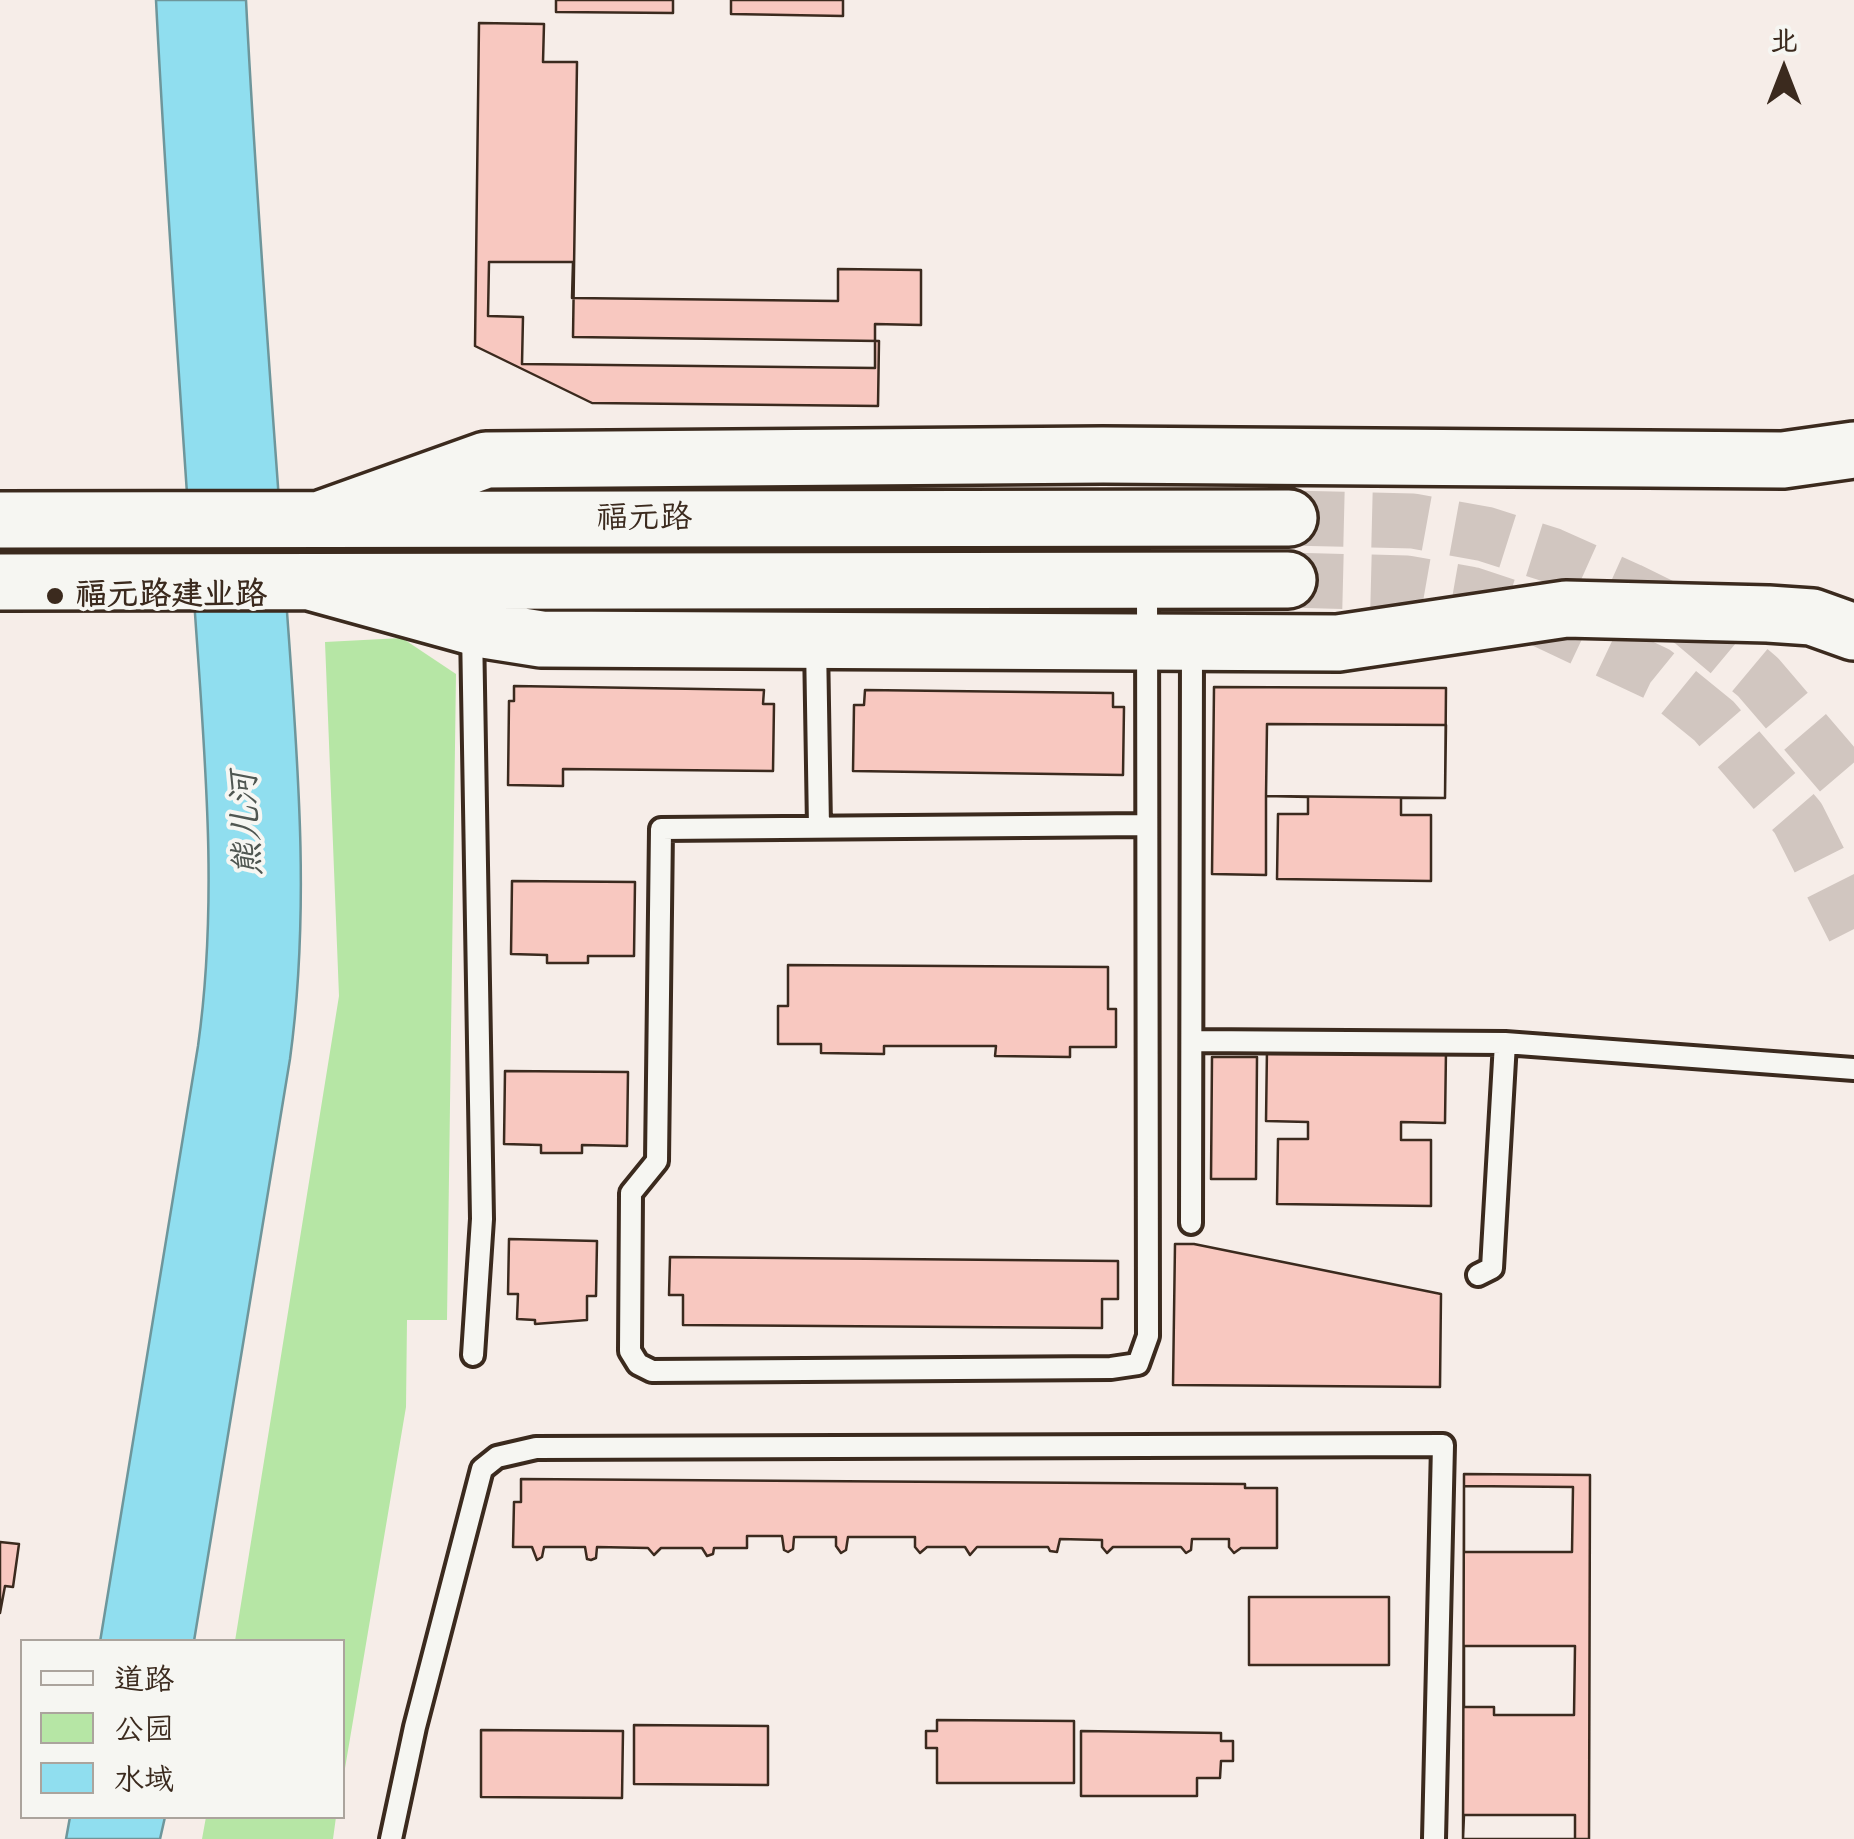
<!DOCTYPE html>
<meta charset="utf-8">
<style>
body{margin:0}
#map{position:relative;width:1854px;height:1839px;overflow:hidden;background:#f6ede8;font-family:Itim,"LXGW WenKai TC",sans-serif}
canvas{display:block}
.legend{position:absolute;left:20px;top:1639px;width:325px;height:180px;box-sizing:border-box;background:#f6f6f2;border:2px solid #aba49d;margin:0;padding:12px 18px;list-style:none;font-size:30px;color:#3b2a1e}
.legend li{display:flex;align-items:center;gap:20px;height:50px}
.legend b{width:50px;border:2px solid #aba49d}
.north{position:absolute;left:1734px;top:20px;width:100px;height:100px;-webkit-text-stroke:8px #f6f6f2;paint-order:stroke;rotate:0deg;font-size:28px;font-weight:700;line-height:40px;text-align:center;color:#3b2a1e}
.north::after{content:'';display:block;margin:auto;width:35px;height:45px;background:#3b2a1e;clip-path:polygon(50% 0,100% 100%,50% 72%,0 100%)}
</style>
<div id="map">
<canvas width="1854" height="1839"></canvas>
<ul class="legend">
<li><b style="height:12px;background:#f6f6f2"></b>道路</li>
<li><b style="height:28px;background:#b6e6a5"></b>公园</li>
<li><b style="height:28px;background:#90deef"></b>水域</li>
</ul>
<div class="north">北</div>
</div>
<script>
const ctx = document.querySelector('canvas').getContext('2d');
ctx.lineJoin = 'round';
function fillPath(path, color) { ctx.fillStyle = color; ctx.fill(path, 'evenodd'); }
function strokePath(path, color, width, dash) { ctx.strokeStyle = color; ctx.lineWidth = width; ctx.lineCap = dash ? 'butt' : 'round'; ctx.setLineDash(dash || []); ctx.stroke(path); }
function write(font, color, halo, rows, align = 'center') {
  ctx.font = font + ' Itim,"LXGW WenKai TC",sans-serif'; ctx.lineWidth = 8; ctx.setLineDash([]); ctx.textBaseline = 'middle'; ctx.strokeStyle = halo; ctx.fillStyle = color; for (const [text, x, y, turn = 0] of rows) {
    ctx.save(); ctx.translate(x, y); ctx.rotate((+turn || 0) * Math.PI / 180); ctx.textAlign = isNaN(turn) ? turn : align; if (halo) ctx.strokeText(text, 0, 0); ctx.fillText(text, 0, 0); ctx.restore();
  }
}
const green = new Path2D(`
 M402,638L456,674L447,1320H407L406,1407L343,1780L342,1642L235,1641L339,996L325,642Z
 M206,1817V1816L336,1817L333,1839H202Z`);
const water = new Path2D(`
 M156,0H246C256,199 272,399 286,598C297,752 311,905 290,1059L194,1641L100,1642L198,1046C219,897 204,748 194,599C181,399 166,200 156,0Z
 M70,1817V1816L165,1817L160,1839H66Z`);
const building = new Path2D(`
 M556,0H673V13L556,12Z
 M731,0H843V16L731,14Z
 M479,23L544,24L543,62H577L573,337L879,341L878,406L592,403L475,346Z
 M489,262H573L572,298L838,301V269L921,270V325L875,324V368L522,364L523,317L488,316Z
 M514,686L764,690L763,704H774L773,771L563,769V786L508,785L509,701H514Z
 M1214,687L1446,688L1445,798L1266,796V875L1212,874Z
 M865,690L1113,693V707H1124L1123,775L853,771L854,705H864Z
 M1267,724L1446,725L1445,798H1401V815H1431V881L1277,879L1278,814H1308V797L1266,796Z
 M512,881L635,882L634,956H588V963H547V955L511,954Z
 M788,965L1108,967V1009H1116V1047H1070V1057L995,1056L996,1046H884V1054L821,1053V1044H778V1006H788Z
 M1267,1048L1446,1050L1445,1123L1401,1122V1140H1431V1206L1277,1204L1278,1139H1308V1122L1266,1121Z
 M1212,1057H1257L1256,1179H1211Z
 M505,1071L628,1072L627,1146L582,1145V1153H541V1145L504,1144Z
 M509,1239L597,1241L596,1296H587V1320L535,1324V1320L517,1319L518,1294H508Z
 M1175,1244H1194L1441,1294L1440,1387L1173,1385Z
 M670,1257L1118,1261V1299H1102V1328L683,1325V1295H669Z
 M1464,1474L1590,1475L1589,1839H1463Z
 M521,1479L1245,1484V1488H1277V1548H1241L1234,1553L1229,1547V1539H1192L1191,1550L1186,1553L1181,1547H1113L1107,1553L1102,1547V1540L1060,1539L1057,1552L1050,1551L1048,1547H977L970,1555L965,1547H927L920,1553L915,1547V1537H848L846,1550L841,1553L836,1546V1537H794L793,1549L788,1552L784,1550L782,1536H747V1548H714L713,1554L707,1556L702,1548H661L654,1555L648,1548L597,1547L596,1558L591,1560L587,1559L585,1547H544L542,1557L537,1560L532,1547H513L514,1502H521Z
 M1464,1486L1573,1487L1572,1552H1464Z
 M0,1542L19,1544L13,1587L5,1586L0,1613Z
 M1249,1597H1389V1665H1249Z
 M1464,1646H1575L1574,1715H1494V1707H1464Z
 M937,1720L1074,1721V1783H937V1748H926V1731H937Z
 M634,1725L768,1726V1785L634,1784Z
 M481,1730L623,1731L622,1798L481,1797Z
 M1081,1731L1221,1733V1741H1233V1761H1221L1220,1778H1197V1796H1081Z
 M1464,1815H1575V1839H1463Z`);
const secondaryTunnel = new Path2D(`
 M1289,518L1413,521L1485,534L1551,555L1629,590L1690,620L1758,677L1854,789
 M1288,580L1407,583L1470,594L1528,613L1655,673L1714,721L1798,818L1854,929`);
const lane = new Path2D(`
 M1147,583L1148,1336L1138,1364L1111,1368L652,1371L638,1364L630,1351L631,1193L657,1161L661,829L1147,825
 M472,629L482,1219L473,1355
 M816,643L819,827
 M1192,1041L1505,1043L1854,1069
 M1191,1223L1192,645
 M1478,1275L1492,1268L1505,1043
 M391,1839L415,1727L482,1469L497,1457L536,1448L1443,1445L1434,1839`);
const secondary = new Path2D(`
 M321,519L486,460L1103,455L1783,460L1854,450
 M0,520L1289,518
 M0,582L1288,580
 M310,582L484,630L541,639L1338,643L1566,609L1768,614L1812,617L1854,632`);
const markers = [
 [55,596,10,"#3b2a1e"]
];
const streetNames = [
 ["福元路",644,519]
];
const poiNames = [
 ["福元路建业路",75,596]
];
const waterNames = [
 ["熊儿河",248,824,-93]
];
fillPath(green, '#b6e6a5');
fillPath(water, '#90deef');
strokePath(water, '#6e969b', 2.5);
fillPath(building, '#f8c8c0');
strokePath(building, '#3b2a1e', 2.5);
strokePath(secondaryTunnel, '#d1c6c0', 55, [55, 28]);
strokePath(lane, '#3b2a1e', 28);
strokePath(secondary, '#3b2a1e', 62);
strokePath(lane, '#f6f6f2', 20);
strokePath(secondary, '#f6f6f2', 55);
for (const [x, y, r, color] of markers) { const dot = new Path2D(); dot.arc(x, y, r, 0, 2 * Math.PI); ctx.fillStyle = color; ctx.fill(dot); strokePath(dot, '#f6f6f2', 4); }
write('32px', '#3b2a1e', '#f6f6f2', streetNames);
write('bold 32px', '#3b2a1e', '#f6f6f2', poiNames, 'left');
write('italic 35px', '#505752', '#f6f6f2', waterNames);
</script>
